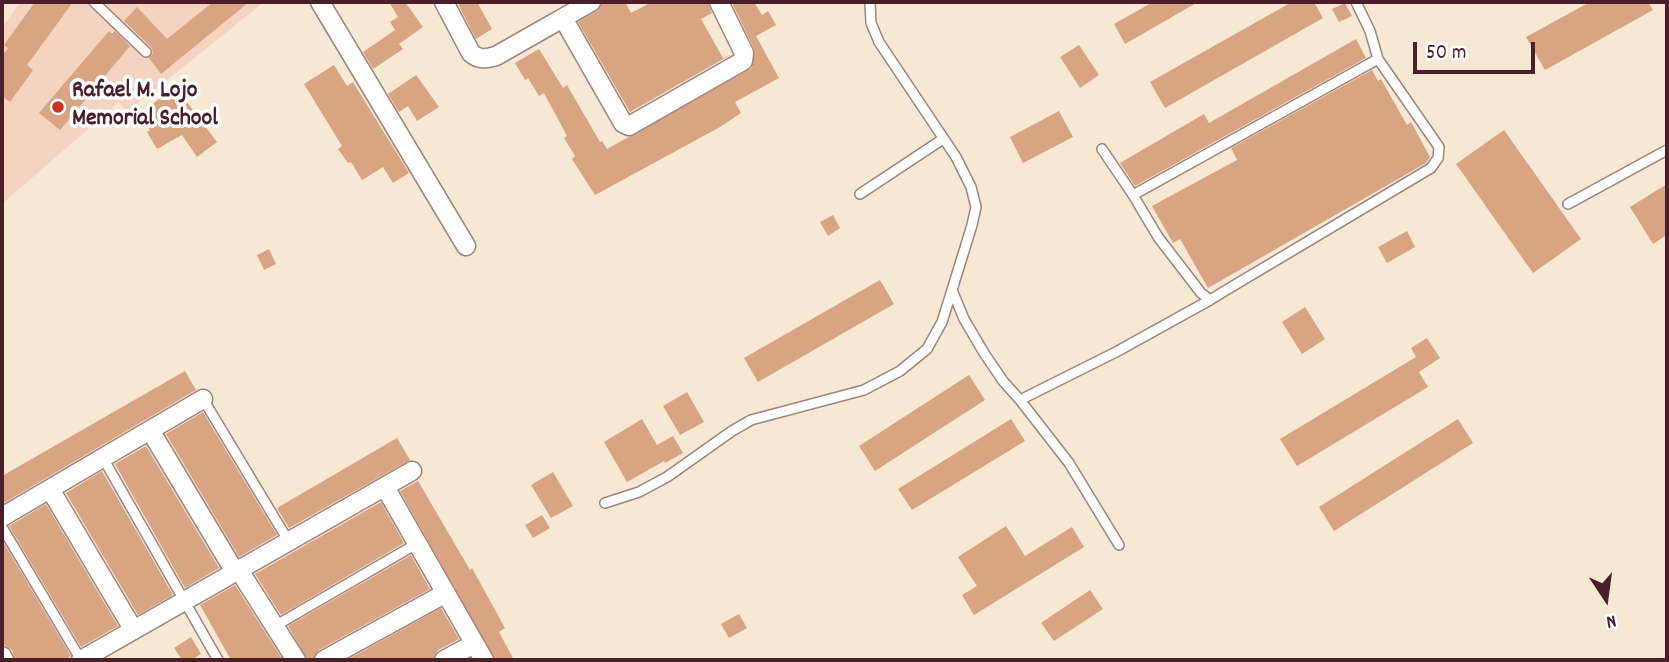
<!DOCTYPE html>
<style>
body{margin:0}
#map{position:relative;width:1669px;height:662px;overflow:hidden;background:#f6e8d3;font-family:Dekko,sans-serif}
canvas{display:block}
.frame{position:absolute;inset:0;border:4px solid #4a1f2b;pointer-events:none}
.north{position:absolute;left:1571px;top:564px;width:70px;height:70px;-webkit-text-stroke:5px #fff;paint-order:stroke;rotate:167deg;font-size:19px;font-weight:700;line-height:28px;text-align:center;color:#4a1f2b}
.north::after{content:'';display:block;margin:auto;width:24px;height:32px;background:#4a1f2b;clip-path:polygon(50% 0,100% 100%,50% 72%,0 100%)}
.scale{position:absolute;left:1413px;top:42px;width:122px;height:32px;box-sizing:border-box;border:4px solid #4a1f2b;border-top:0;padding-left:9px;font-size:21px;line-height:24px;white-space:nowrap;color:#4a1f2b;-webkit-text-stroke:5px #fff;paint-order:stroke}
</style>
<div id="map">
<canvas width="1669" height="662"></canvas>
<div class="frame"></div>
<div class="north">N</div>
<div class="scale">50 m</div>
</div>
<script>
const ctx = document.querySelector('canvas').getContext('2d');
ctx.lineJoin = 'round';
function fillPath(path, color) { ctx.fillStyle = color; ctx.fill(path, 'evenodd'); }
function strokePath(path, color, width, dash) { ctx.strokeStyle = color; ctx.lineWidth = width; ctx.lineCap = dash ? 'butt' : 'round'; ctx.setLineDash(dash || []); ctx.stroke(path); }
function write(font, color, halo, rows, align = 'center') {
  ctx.font = font + ' Dekko,sans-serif'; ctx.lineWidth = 7; ctx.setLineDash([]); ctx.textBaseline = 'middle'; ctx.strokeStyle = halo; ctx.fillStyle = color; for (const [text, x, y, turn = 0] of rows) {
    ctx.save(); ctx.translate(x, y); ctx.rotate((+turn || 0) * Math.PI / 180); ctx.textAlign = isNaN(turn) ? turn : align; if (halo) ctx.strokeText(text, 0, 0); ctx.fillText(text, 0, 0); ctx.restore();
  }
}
const built = new Path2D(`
 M20,2H264L127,112L119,102L2,204V28Z`);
const building = new Path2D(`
 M35,2H73L27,65L33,70L10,102L2,96V56L8,48L4,45Z
 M213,2H249L161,74L149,58L153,53L151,47L124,21L137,7L167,39Z
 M389,2H405L423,27L399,44L403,49L373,69L363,52L395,30L390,22L398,17Z
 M457,2H477L492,29L476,39Z
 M602,2H625L631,13L652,2H708L712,13L701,19L723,58L732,54L630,112L578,22L597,11Z
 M738,2H754L762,15L768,11L776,25L756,36L779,78L735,102L741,113L720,127L595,195L572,159L575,156L564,138L567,136L544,93L539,96L528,78L525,80L515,63L539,49L563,88L567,85L600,142L602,141L607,149L752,68L754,49L733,5Z
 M1153,2H1198L1125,44L1114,24Z
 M1292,2H1314L1323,18L1165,108L1150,82Z
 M1590,2H1648L1653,10L1545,70L1526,37Z
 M1345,3L1352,16L1339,22L1332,9Z
 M109,31L112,34L115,31L130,46L60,130L39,113Z
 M1356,39L1366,58L1135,186L1120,163L1204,114L1209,123Z
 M1079,45L1099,75L1080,88L1060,57Z
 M334,65L347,86L353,82L409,173L393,183L383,167L362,180L351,162L348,163L338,149L342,146L304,84Z
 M1372,70L1378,81L1381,79L1407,125L1411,122L1430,157L1426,163L1208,288L1180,239L1173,243L1152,206L1237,160L1231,148Z
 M416,75L439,107L417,121L408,106L399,112L388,94Z
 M175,86L217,142L197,157L182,135L157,149L147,132L150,130L139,115Z
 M1059,111L1073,137L1023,163L1010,137Z
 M1504,130L1581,239L1533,273L1456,164Z
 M1667,184V235L1653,244L1630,207Z
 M833,215L840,228L828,236L820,222Z
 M1407,231L1415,247L1387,263L1378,247Z
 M269,249L276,264L264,270L257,255Z
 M880,280L894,304L758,382L744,358Z
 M1305,307L1325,339L1302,354L1282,322Z
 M1427,338L1440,358L1419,372L1428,387L1297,466L1280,439L1416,357L1411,348Z
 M185,371L196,390L2,504V476Z
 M969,375L985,400L875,471L859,446Z
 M687,392L704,422L680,435L663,406Z
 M203,412L277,535L239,557L166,434Z
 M642,419L657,445L673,436L683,453L665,463L664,461L627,482L604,442Z
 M1011,419L1025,441L912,510L898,489Z
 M1458,419L1473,443L1334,531L1319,507Z
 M397,438L410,460L289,528L277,508Z
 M146,446L219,568L185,588L115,464Z
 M102,471L173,595L138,615L66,493Z
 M553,472L573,506L551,518L531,485Z
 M418,481L470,570L472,568L505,628L499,632L514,660H495L400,491Z
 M381,502L404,543L281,615L255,574Z
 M46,504L118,626L81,647L9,526Z
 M542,515L550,528L533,538L525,525Z
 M1006,526L1025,556L1072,527L1084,547L974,615L962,595L977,586L958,557Z
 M2,540L71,656L65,660H15L12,650L2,643Z
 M411,555L430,589L319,650L313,660H307L288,626Z
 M235,585L283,660H231L200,605Z
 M1090,590L1103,609L1054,641L1041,623Z
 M441,608L459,639L438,650L433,660H347Z
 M739,614L747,628L729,638L721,624Z
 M191,637L201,654L191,660H182L174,648Z`);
const service = new Path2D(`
 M94,2L146,52
 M870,2L871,23L879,42L956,157L971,187L976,207L972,225L952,290L964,319L984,353L1003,381L1020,400
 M1102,149L1133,195L1158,237L1201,293L1210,300L1223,292L1431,168L1438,158L1439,147L1378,59L1370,31L1356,2
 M860,194L943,139
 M1133,195L1378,59
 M1568,204L1667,150
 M203,399L289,542
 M103,458L218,660
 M605,503L639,492L667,477L732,431L751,420L864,390L900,371L927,349L942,322L952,290
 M2,527L81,660
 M1119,545L1069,463L1020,400L1116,352L1210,300
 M275,626L418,543`);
const minor = new Path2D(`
 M320,2L466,246
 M444,2L471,53C479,60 485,59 496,56L591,2
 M563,18L623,123L629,126L743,61L744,53L719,2
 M150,430L235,572
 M385,487L484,660
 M50,489L133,629
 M2,517L203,399
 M239,570L296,660
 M2,656L4,660
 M81,660L412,471
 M324,660L446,593
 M444,660L474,644`);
const markers = [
 [58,107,7,"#c8321e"]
];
const poiNames = [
 ["Rafael M. Lojo",72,93],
 ["Memorial School",72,121]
];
fillPath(built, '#f5d3c1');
fillPath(building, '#d8a482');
strokePath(service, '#a0847f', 12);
strokePath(minor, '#a0847f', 21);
strokePath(service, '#fff', 9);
strokePath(minor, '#fff', 18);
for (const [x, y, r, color] of markers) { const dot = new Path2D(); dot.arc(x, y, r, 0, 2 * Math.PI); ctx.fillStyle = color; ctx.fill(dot); strokePath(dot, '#fff', 2.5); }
write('bold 24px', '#4a1f2b', '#fff', poiNames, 'left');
</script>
